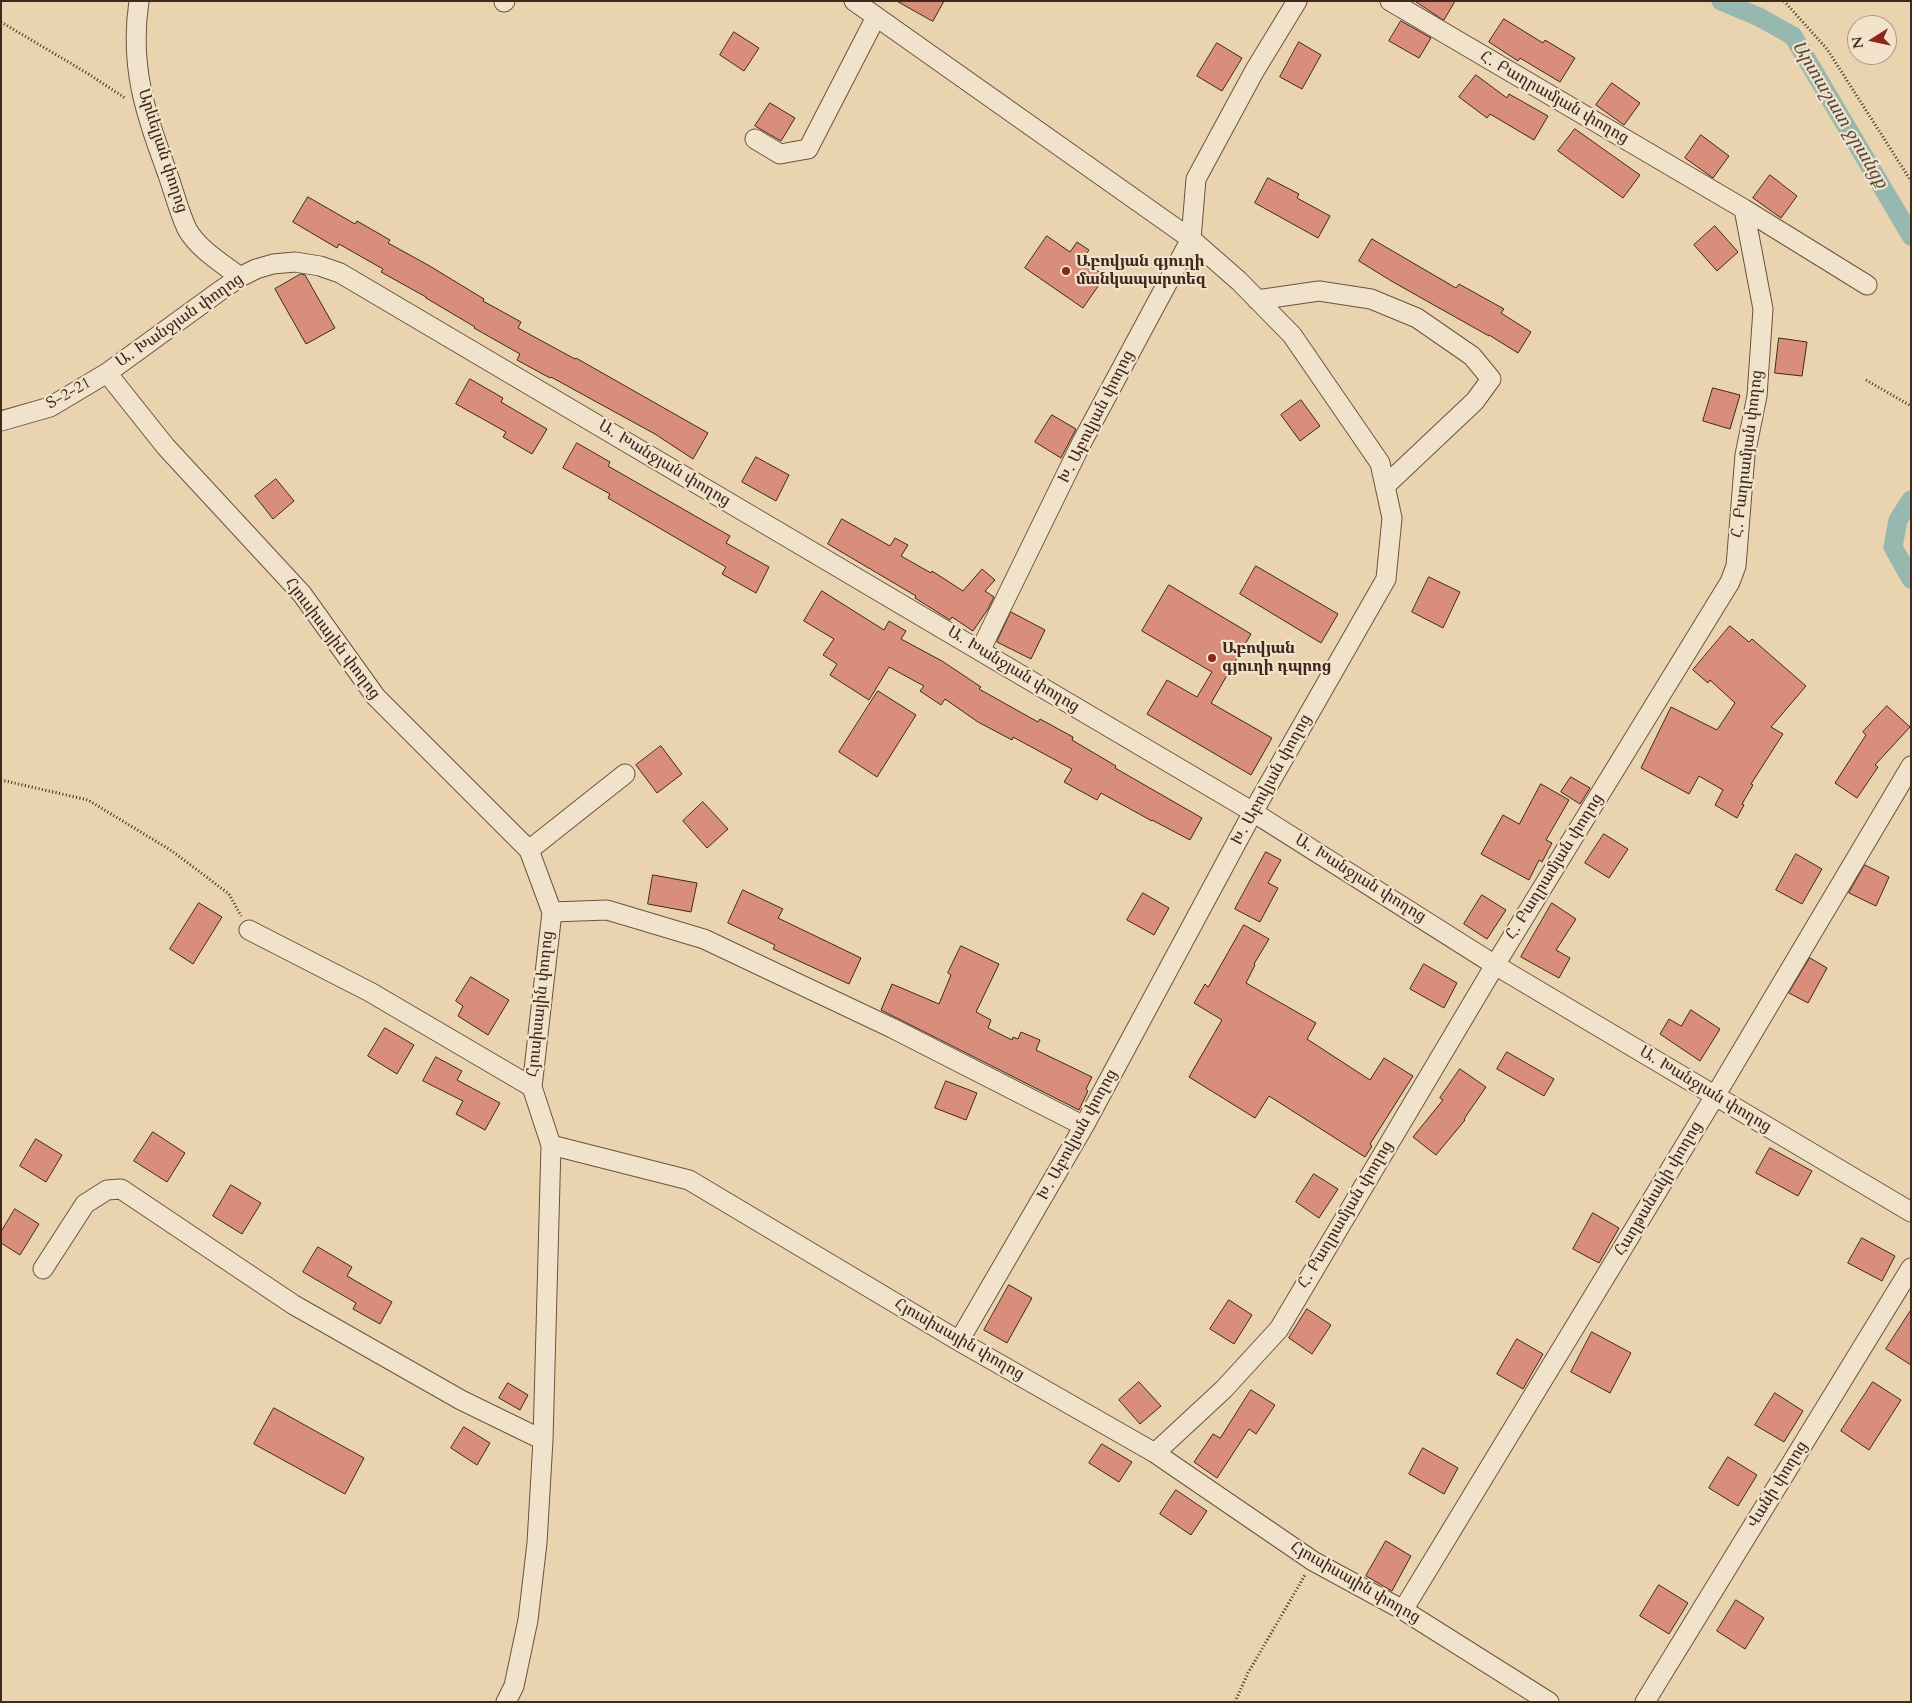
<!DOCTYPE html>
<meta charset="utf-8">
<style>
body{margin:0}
#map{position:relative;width:1912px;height:1703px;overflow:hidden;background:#e9d4af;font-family:Cardo,serif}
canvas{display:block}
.frame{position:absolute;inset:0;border:2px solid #41271c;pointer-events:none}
.north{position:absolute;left:1847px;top:15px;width:50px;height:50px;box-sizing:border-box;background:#f1e3cb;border:1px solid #ab9885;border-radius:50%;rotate:260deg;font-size:14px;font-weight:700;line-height:20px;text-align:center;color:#41271c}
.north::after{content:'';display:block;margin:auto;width:18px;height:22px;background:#8f2418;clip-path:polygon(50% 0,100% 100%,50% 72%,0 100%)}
</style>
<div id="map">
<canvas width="1912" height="1703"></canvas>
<div class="frame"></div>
<div class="north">N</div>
</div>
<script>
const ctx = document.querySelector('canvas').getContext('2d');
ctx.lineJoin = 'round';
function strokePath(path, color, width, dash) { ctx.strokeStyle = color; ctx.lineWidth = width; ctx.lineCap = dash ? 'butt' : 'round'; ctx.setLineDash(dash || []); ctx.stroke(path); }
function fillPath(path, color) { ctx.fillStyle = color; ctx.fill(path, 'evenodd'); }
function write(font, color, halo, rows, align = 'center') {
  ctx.font = font + ' Cardo,"Noto Serif Armenian",serif'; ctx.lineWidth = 4.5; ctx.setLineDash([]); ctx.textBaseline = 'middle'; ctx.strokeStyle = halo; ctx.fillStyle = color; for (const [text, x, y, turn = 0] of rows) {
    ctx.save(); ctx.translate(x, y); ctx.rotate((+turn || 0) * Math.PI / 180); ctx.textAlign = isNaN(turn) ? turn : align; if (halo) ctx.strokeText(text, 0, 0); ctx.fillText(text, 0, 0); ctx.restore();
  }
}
const canal = new Path2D(`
 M1721,1L1759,17L1793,36L1911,236
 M1911,500L1898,520L1893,547L1911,579`);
const building = new Path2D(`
 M897,1H944L933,21Z
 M1415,1H1455L1444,20Z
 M1504,19L1543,43L1545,40L1575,58L1560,82L1520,58L1518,61L1489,42Z
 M1401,21L1431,38L1419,58L1389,41Z
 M734,32L759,48L744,71L720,55Z
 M1299,42L1321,55L1302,89L1280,77Z
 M1217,43L1242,58L1222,91L1197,76Z
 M1476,75L1507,98L1509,94L1548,116L1534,140L1490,114L1487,118L1459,97Z
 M1612,83L1640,103L1624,125L1596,105Z
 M770,103L795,118L781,141L755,126Z
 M1575,129L1640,175L1623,198L1558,151Z
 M1701,135L1729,156L1713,178L1685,158Z
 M1770,175L1797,196L1781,218L1753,198Z
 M1268,178L1299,194L1297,198L1330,216L1318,238L1255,203Z
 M308,197L355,224L357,221L390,240L388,243L428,265L484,299L483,301L521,322L518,328L575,359L576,358L708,433L693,459L655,434L551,377L550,378L517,360L520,354L474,328L475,327L426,298V297L381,272L383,269L339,244L337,248L293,222Z
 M1715,226L1738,252L1717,271L1694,245Z
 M1047,236L1070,252L1077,242L1089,250L1082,260L1105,276L1083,308L1025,268Z
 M1372,239L1456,288L1459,284L1504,309L1501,313L1531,332L1518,353L1489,335V336L1393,282L1359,261Z
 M301,274L305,275L335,328L306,344L275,289Z
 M1779,338L1807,342L1802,376L1775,373Z
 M470,379L503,398L501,402L547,429L532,454L503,437L506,432L456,404Z
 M1713,388L1740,395L1730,429L1703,421Z
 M1301,400L1320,426L1300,441L1281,415Z
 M1052,415L1076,429L1061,458L1035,442Z
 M577,443L610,462L608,466L730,536L726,543L769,567L756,593L722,574L726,567L608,498L610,494L563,468Z
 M756,457L789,475L776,501L742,482Z
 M276,479L294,501L273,519L255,496Z
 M842,519L890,546L895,538L908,545L901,556L931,573L932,571L963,591L982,569L995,580L985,591L994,597L988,609L973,631L952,617L950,620L915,598L916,596L828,544Z
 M1256,566L1338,614L1321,643L1240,594Z
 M1429,577L1460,592L1443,628L1412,612Z
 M1169,585L1251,634L1211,703L1272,738L1251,775L1147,714L1167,680L1197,697L1212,672L1142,631Z
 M822,591L884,630L889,621L906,631L901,639L942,661L981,687L979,689L1038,722L1040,719L1073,737L1072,740L1116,766L1115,768L1202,818L1190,840L1152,820V821L1101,793L1097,800L1064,782L1072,769L1013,737L1012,740L978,722L945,699L941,705L920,691L924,686L889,667L869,700L830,675L837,664L823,655L834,639L804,621Z
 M1011,612L1045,630L1031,659L997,642Z
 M1730,626L1749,642L1752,639L1806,686L1771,727L1783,734L1751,784L1753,785L1742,804L1744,805L1737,818L1715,805L1723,790L1699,776L1689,794L1641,768L1671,707L1717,730L1735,703L1710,680L1708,683L1693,670Z
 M878,691L916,715L877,777L839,752Z
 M1887,706L1910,727L1875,765L1878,767L1857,798L1835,783L1866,735L1863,732Z
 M661,746L682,774L657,793L636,765Z
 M1571,777L1590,788L1580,804L1561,792Z
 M1541,784L1569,800L1546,840L1552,843L1542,862L1539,860L1529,880L1481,854L1503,815L1519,824Z
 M703,802L728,829L707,848L683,821Z
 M1604,834L1628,849L1609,878L1585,863Z
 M1266,852L1281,860L1268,883L1278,888L1260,922L1235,909Z
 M1796,854L1822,869L1802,904L1776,890Z
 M1865,865L1889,877L1876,906L1849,893Z
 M653,875L697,883L691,912L648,904Z
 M743,890L783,909L778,918L861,958L849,984L773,949L775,945L728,923Z
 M1143,893L1169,908L1154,935L1127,920Z
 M1482,895L1506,910L1487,939L1464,924Z
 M199,903L222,917L193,964L170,949Z
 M1552,903L1576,919L1556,950L1570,958L1559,978L1521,957Z
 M1244,925L1269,939L1254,964L1255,965L1246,983L1316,1023L1307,1039L1370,1080L1384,1058L1413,1076L1370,1144L1372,1146L1365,1157L1269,1096L1255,1118L1189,1077L1222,1020L1194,1003L1205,984L1208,987Z
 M961,946L999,964L976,1012L991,1020L988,1028L1012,1040L1013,1037L1018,1039L1021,1032L1040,1040L1036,1050L1092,1077L1086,1089L1088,1091L1079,1110L881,1010L892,984L939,1004L951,975L948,973Z
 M1810,958L1827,968L1808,1003L1789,993Z
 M1424,964L1457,983L1444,1008L1410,989Z
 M471,977L509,1000L488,1035L458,1016L463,1006L456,1001Z
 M1691,1010L1720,1029L1700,1061L1660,1034L1669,1019L1681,1026Z
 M385,1028L414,1045L397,1074L368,1056Z
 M1507,1052L1554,1079L1544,1096L1497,1069Z
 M436,1057L462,1071L457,1080L500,1103L485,1130L456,1114L463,1101L423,1081Z
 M1460,1069L1486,1087L1464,1119L1465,1120L1436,1155L1413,1137L1443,1100L1440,1098Z
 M946,1081L977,1093L966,1120L935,1108Z
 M153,1132L185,1153L167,1182L134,1161Z
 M36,1139L62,1155L46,1182L20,1166Z
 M1770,1148L1812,1171L1798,1196L1756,1173Z
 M1314,1174L1338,1189L1319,1218L1296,1202Z
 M231,1185L261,1203L242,1234L213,1216Z
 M15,1209L39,1224L20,1255L1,1243V1232Z
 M1593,1213L1619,1228L1599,1263L1573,1249Z
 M1862,1238L1895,1256L1882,1281L1848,1263Z
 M318,1247L352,1267L347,1276L392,1302L380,1324L353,1309L356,1303L303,1272Z
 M1009,1285L1032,1298L1007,1343L984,1330Z
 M1229,1300L1252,1315L1234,1344L1210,1329Z
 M1307,1309L1331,1325L1312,1354L1289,1338Z
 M1911,1310V1365L1886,1349Z
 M1592,1332L1631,1353L1610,1393L1571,1372Z
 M1517,1339L1543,1354L1523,1389L1497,1374Z
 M1139,1382L1161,1406L1140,1424L1119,1400Z
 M1873,1382L1901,1400L1869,1450L1841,1431Z
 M508,1383L528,1395L520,1410L499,1398Z
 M1251,1390L1275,1405L1256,1434L1249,1429L1217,1478L1194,1462L1213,1434L1220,1438Z
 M1775,1393L1803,1411L1784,1442L1755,1425Z
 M274,1408L364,1458L345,1494L254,1444Z
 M464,1427L490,1443L477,1465L451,1448Z
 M1102,1444L1132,1462L1119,1482L1089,1463Z
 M1423,1448L1458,1468L1444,1494L1409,1474Z
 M1728,1457L1757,1475L1738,1506L1709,1488Z
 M1176,1490L1207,1511L1191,1535L1160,1514Z
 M1386,1541L1411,1556L1392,1591L1366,1576Z
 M1659,1585L1688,1603L1669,1634L1640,1616Z
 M1736,1600L1764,1618L1745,1649L1717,1631Z`);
const path = new Path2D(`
 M1784,1L1827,49L1911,181
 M1,22L87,73L125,98
 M1866,380L1911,406
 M1,780L88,800L172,851L229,894L241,916
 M1235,1702L1248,1673L1305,1575`);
const minor = new Path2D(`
 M139,1C129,68 146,114 168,175C174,192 179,212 187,229C198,249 222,263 240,277
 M854,1L1191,239L1239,281L1292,335L1380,463L1392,518L1386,579L1253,812L1084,1126L959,1341
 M1390,1L1744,209L1867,285
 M504,2L505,1
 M755,139L780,154L808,149L876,17
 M1257,300L1319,291L1371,299L1417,318L1472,356L1491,379L1475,401L1385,486
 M107,373L166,447L302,594L376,697L529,850L552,912L532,1087L551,1145L543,1440L537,1543L528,1620L514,1686L506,1702
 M1,421L50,407L107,373L217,293L240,277L256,269L273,264L295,262L320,266L340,273L1253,812L1495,965L1911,1212
 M980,651L1082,442L1191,239L1196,179L1255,70L1297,1
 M529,850L625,774
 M552,912L607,910L704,939L892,1028L1084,1126
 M249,930L370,992L532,1087
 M551,1145L689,1180L959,1341L1155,1453L1313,1561L1403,1610L1549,1702
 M43,1269L85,1204L107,1190L121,1189L294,1305L461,1400L543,1440
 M1155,1453L1224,1389L1279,1329L1495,965L1730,582L1736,566L1745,455L1757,396L1763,309L1744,209
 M1403,1610L1715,1096L1911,766
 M1645,1702L1911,1268`);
const markers = [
 [1066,271,5,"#8f2418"],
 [1212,658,5,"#8f2418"]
];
const streetNames = [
 ["Հ․ Բաղրամյան փողոց",1554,98,30],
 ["Արևելյան փողոց",162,151,72],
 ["Ա․ Խանջյան փողոց",180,321,-35],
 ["Տ-2-21",69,394,-29],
 ["Խ․ Աբովյան փողոց",1097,417,-63],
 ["Հ․ Բաղրամյան փողոց",1748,454,-83],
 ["Ա․ Խանջյան փողոց",664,464,31],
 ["Հյուսիսային փողոց",332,639,53],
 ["Ա․ Խանջյան փողոց",1013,670,31],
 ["Խ․ Աբովյան փողոց",1272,780,-61],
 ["Հ․ Բաղրամյան փողոց",1555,867,-58],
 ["Ա․ Խանջյան փողոց",1360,879,32],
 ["Հյուսիսային փողոց",541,1004,-84],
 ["Ա․ Խանջյան փողոց",1705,1090,31],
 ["Խ․ Աբովյան փողոց",1078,1135,-61],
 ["Հաղթանակի փողոց",1659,1189,-59],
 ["Հ․ Բաղրամյան փողոց",1346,1215,-59],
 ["Հյուսիսային փողոց",959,1340,30],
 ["Վանի փողոց",1778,1485,-58],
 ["Հյուսիսային փողոց",1355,1583,30]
];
const poiNames = [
 ["Աբովյան գյուղի",1076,262],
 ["մանկապարտեզ",1076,280],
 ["Աբովյան",1222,649],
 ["գյուղի դպրոց",1222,667]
];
const waterNames = [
 ["Արտաշատ ջրանցք",1839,115,59]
];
strokePath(canal, '#97b8ae', 19);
fillPath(building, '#d98e7c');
strokePath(building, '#41271c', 1);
strokePath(minor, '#6b5241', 21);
strokePath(path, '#41271c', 3, [1, 2.5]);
strokePath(minor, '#f1e3cb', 19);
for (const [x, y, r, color] of markers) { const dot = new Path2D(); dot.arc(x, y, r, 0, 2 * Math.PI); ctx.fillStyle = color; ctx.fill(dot); strokePath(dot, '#f1e3cb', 2); }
write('16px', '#41271c', '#f1e3cb', streetNames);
write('bold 16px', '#41271c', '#f1e3cb', poiNames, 'left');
write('italic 18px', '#564b40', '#f1e3cb', waterNames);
</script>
